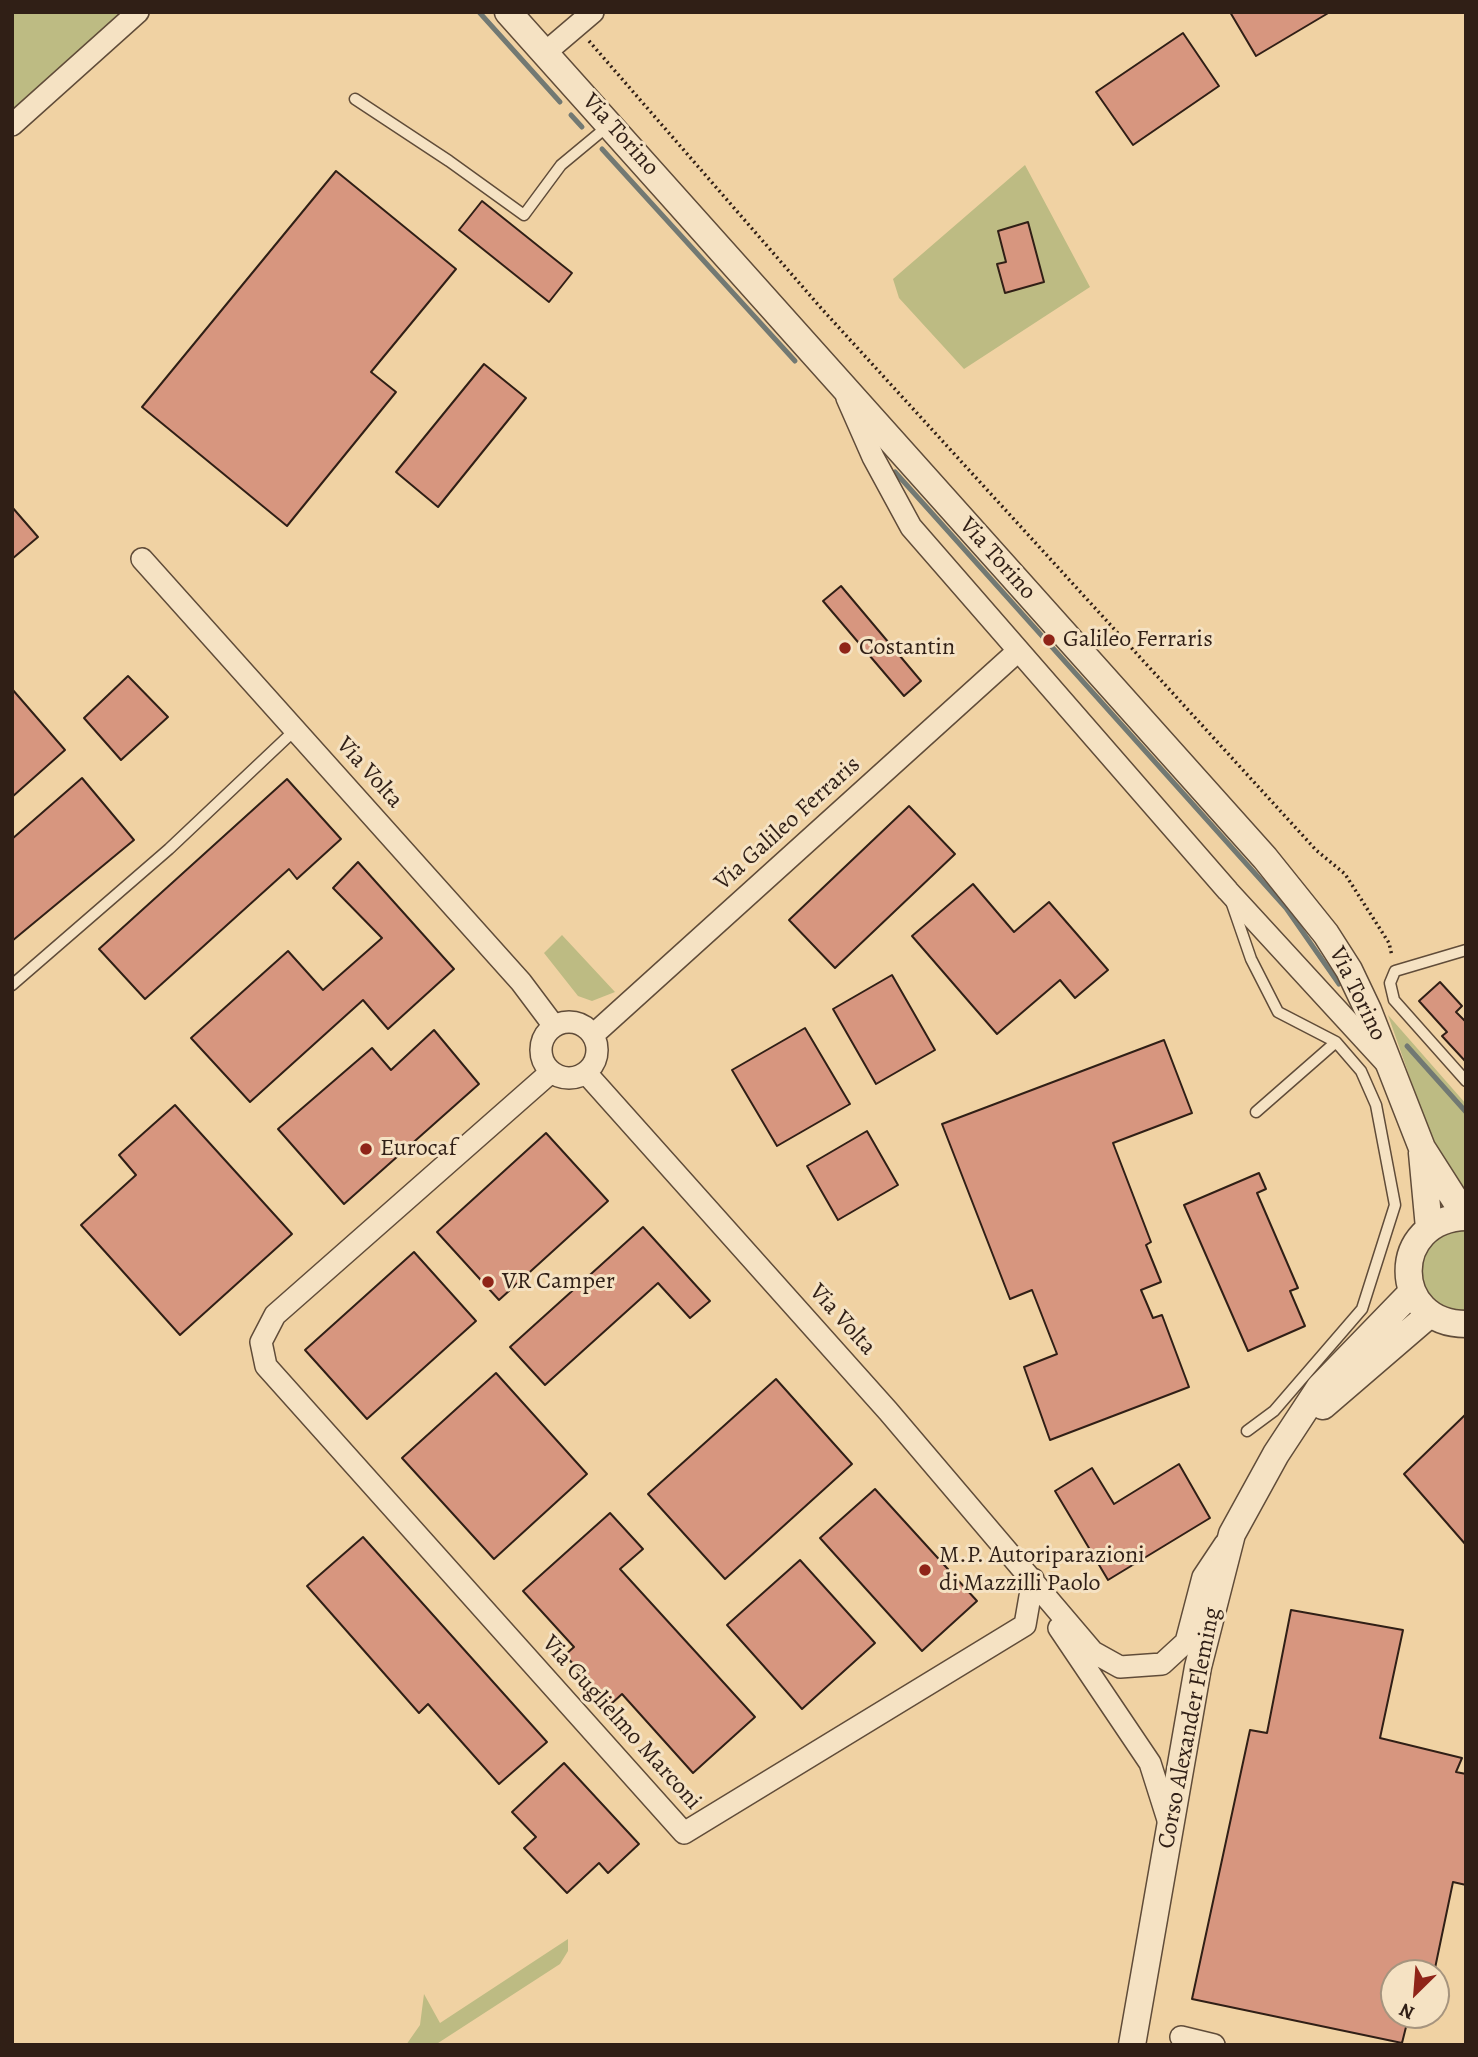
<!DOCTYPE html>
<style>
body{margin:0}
#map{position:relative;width:1478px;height:2057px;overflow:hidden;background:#f0d2a3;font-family:Alegreya,serif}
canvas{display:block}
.frame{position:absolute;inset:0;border:14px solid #301f16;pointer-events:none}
.north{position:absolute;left:1380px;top:1959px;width:70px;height:70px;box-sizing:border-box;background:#f5e2c3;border:2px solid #a6947e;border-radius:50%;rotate:205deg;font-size:19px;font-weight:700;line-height:28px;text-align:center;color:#301f16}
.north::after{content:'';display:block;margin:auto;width:24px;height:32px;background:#8f2418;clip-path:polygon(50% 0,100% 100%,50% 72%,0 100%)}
</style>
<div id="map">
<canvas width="1478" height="2057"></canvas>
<div class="frame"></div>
<div class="north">N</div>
</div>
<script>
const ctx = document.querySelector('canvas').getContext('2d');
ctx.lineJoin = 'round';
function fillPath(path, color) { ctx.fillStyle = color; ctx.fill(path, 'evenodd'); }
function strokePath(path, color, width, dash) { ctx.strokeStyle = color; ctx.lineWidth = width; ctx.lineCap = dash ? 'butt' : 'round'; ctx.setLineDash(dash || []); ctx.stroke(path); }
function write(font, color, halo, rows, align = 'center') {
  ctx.font = font + ' Alegreya,serif'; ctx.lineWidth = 6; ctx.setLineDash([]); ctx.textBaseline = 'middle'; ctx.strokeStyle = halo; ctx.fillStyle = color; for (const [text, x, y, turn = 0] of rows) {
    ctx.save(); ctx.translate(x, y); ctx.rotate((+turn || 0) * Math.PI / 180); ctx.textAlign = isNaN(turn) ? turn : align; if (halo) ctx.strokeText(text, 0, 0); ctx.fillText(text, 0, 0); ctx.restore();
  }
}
const green = new Path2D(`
 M12,12H152L12,138Z
 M1025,165L1090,287L964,369L899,298L893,279Z
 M562,935L615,992L592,1001L578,996L544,953Z
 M1388,1015L1466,1104V1198L1432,1141Z
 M1451,1231H1466V1316L1421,1296C1419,1257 1414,1251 1451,1231Z
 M568,1939V1951L560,1964L435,2045H406L420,2025L424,1994L440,2023Z`);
const stream = new Path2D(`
 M479,12L560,102
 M571,115L582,127
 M602,149L795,361
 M895,472L1286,908L1339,984
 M1407,1046L1466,1112`);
const building = new Path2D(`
 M1230,12H1330L1256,56Z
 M1183,33L1219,86L1133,145L1096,92Z
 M336,171L456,269L371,372L396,392L287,526L142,407Z
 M482,201L572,273L549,302L459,230Z
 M1028,222L1044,282L1005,293L997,264L1006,262L998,231Z
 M484,364L526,398L438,507L396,472Z
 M12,507L38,537L12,559Z
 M841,586L921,681L904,696L823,601Z
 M128,676L168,717L121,760L84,718Z
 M12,689L65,750L12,797Z
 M82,778L134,840L12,941V839Z
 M287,779L341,839L297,879L289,869L145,999L99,949Z
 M909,806L955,854L835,968L789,920Z
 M358,862L454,969L388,1029L363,1000L250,1102L191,1038L288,951L323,990L382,938L333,888Z
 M973,884L1014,932L1049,902L1108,970L1075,998L1060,980L997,1034L912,936Z
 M892,975L935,1050L876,1084L833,1009Z
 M1440,982L1462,1006L1456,1012L1466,1022V1062L1442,1036L1447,1032L1419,1001Z
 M805,1028L850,1104L777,1146L732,1070Z
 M434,1030L479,1084L344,1204L278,1129L372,1048L391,1070Z
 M1164,1040L1192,1113L1113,1143L1151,1242L1146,1245L1161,1282L1141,1290L1153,1318L1162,1315L1189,1387L1050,1440L1024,1367L1057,1354L1032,1290L1010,1299L942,1124Z
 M175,1105L292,1234L180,1335L81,1225L136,1175L119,1155Z
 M867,1131L898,1185L838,1220L807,1166Z
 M546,1133L608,1201L499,1300L437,1232Z
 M1259,1173L1266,1189L1257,1193L1298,1288L1290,1291L1305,1326L1248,1351L1184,1205Z
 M643,1227L710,1301L690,1318L658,1283L545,1385L510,1347Z
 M414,1252L476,1321L367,1419L305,1350Z
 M496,1373L587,1474L494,1559L402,1458Z
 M776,1379L852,1464L725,1579L648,1494Z
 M1466,1414V1545L1404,1474Z
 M1179,1464L1210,1518L1108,1580L1055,1491L1092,1468L1114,1504Z
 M875,1489L977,1601L922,1651L820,1538Z
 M610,1513L643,1549L620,1569L755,1717L693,1773L622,1694L610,1705L565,1655L574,1647L523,1591Z
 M363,1537L547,1742L499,1784L428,1704L419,1713L307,1586Z
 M800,1560L875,1643L802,1709L727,1625Z
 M1291,1610L1403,1630L1380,1738L1462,1758L1456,1772L1466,1774V1885L1453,1882L1434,1973H1394V2015H1409L1402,2043L1192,1999L1250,1730L1267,1733Z
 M564,1763L639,1844L608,1873L599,1863L567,1893L524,1848L536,1837L512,1812Z`);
const path = new Path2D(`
 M589,41L821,308L1316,850L1345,874L1389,943L1392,956`);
const service = new Path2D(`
 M355,99L449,161L524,215L561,165L608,126
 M1232,904L1251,959L1278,1012L1336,1042L1361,1071L1376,1105L1395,1205L1362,1309L1274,1411L1247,1431
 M1466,950L1395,971L1390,983L1394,1000L1466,1081
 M12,985L169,849L295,730
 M1256,1112L1336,1042`);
const minor = new Path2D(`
 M546,52L593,12
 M12,125L138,12
 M847,398L873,457L911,527L1228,891L1386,1063
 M142,559L521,982L554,1026
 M541 1050a28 28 0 1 1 56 0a28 28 0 1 1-56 0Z
 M593,1035L1018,651
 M551,1072L275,1315L261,1342L266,1366L684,1833L1025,1625L1033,1579
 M586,1073L888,1411L1093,1652L1120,1667L1162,1664L1186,1642L1203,1577L1225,1544
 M1059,1628L1150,1763L1169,1823
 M1181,2037L1214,2045`);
const tertiary = new Path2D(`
 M508,12L1265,858L1326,934L1349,970L1368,1010L1422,1148L1466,1217
 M1422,1153L1429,1228
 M1466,1217C1389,1219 1390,1324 1466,1324
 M1323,1406L1430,1314
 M1132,2045L1198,1667L1232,1534L1276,1454L1320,1387L1412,1292`);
const markers = [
 [1049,640,7,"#8f2418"],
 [845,648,7,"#8f2418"],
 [366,1149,7,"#8f2418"],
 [488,1282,7,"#8f2418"],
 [925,1570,7,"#8f2418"]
];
const streetNames = [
 ["Via Torino",620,135,48],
 ["Via Torino",997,559,48],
 ["Via Volta",369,773,48],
 ["Via Galileo Ferraris",788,824,-42],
 ["Via Torino",1357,994,64],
 ["Via Volta",842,1320,48],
 ["Via Guglielmo Marconi",621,1723,48],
 ["Corso Alexander Fleming",1190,1728,-79]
];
const poiNames = [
 ["Galileo Ferraris",1063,640],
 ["Costantin",859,648],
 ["Eurocaf",380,1149],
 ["VR Camper",502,1282],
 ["M.P. Autoriparazioni",939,1556],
 ["di Mazzilli Paolo",939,1584]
];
fillPath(green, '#bdbb83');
strokePath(stream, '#727973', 5);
fillPath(building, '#d7967f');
strokePath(building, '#301f16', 2);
strokePath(service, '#604c39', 13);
strokePath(minor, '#604c39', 24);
strokePath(tertiary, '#604c39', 29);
strokePath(path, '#301f16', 3.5, [2, 3.5]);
strokePath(service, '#f5e2c3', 10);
strokePath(minor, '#f5e2c3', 21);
strokePath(tertiary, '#f5e2c3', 26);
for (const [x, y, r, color] of markers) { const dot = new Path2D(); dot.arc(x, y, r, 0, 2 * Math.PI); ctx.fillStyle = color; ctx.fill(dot); strokePath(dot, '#f5e2c3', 2.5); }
write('24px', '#301f16', '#f5e2c3', streetNames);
write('24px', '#301f16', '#f5e2c3', poiNames, 'left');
</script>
